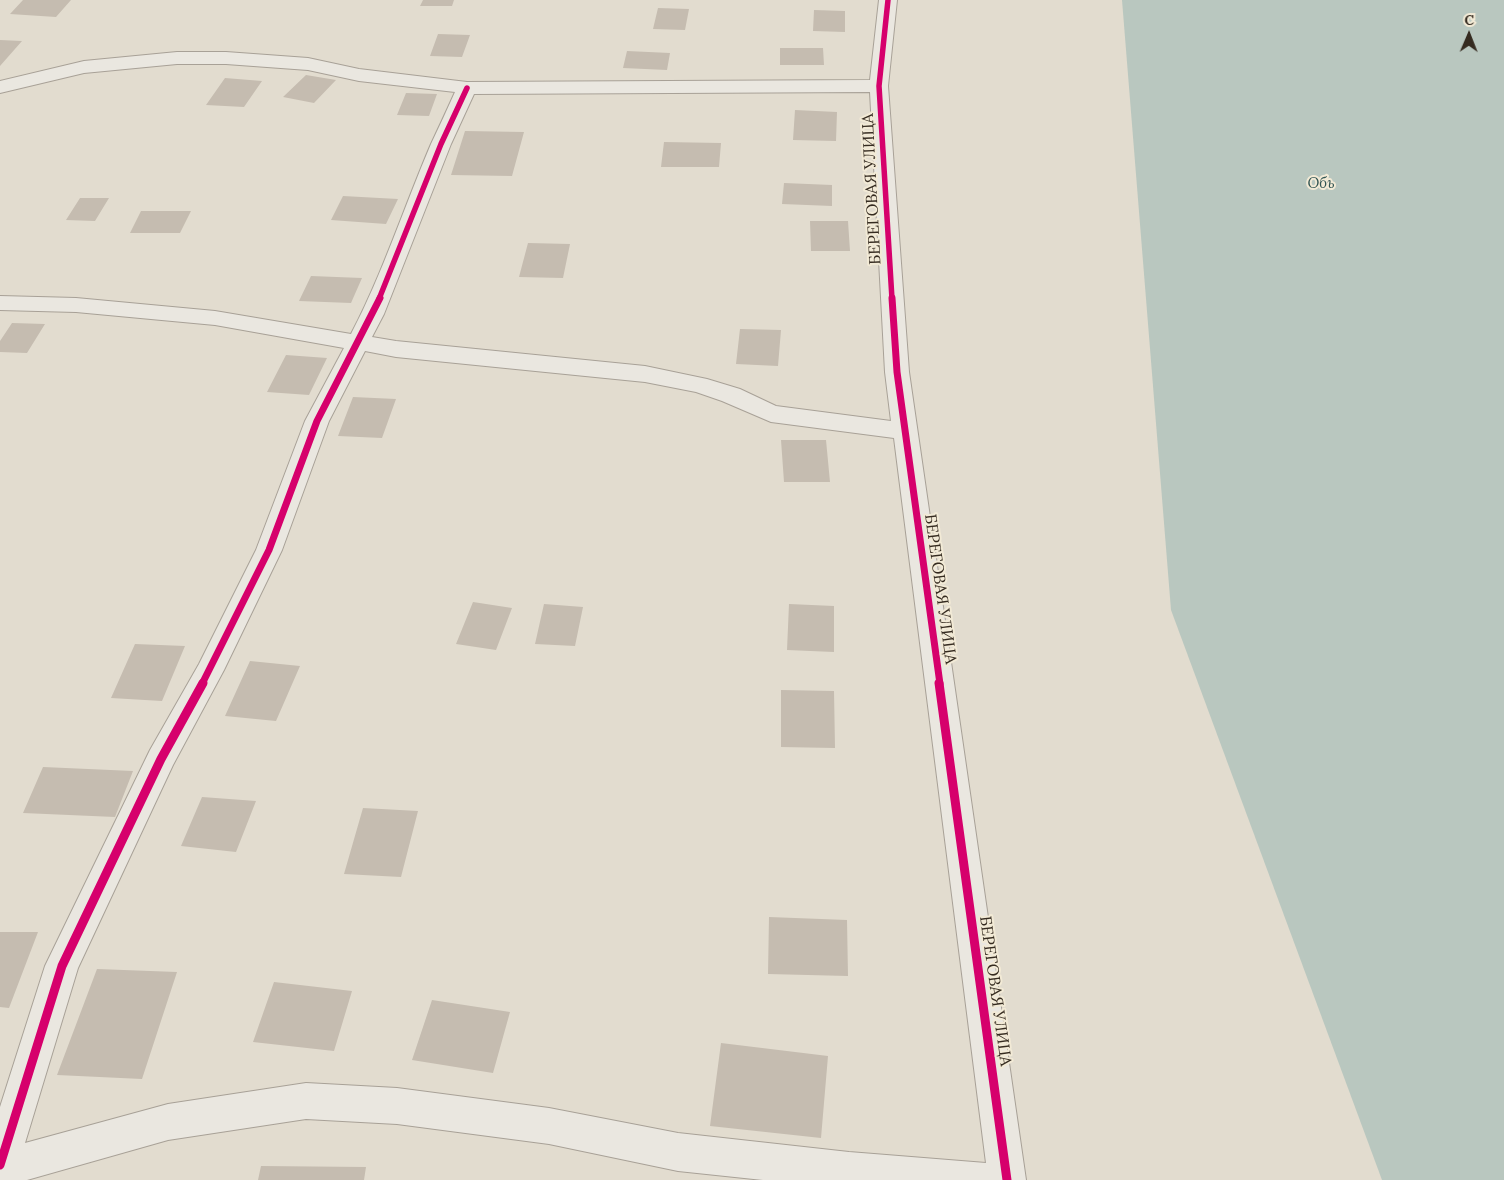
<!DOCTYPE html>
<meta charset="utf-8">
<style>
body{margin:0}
#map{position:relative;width:1504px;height:1180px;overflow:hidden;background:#e2dccf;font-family:Lora,serif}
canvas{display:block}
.north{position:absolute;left:1444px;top:10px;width:50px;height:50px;-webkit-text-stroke:4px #f2ead6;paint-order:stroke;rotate:1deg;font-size:14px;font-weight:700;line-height:20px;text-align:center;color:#352b20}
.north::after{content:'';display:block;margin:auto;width:18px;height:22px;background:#352b20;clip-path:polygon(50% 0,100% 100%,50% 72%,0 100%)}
</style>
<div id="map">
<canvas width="1504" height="1180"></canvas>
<div class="north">С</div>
</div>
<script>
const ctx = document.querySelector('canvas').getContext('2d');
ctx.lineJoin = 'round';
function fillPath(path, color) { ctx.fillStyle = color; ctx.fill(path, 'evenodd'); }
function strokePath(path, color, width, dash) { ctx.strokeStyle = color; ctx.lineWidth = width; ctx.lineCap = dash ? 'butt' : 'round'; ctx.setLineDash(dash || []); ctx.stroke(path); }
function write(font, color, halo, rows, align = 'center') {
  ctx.font = font + ' Lora,serif'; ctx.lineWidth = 4; ctx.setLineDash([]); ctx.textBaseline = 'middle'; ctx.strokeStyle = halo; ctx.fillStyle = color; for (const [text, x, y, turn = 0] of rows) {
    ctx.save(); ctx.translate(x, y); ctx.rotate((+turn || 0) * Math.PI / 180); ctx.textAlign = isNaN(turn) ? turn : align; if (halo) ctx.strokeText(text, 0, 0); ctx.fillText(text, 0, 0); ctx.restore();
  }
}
const water = new Path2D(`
 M1122,0H1504V1180H1382L1171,610Z`);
const building = new Path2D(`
 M23,0H71L56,17L10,14Z
 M423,0H454L452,6H420Z
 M658,8L689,9L685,30L653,29Z
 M814,10L845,11V32L813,31Z
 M438,34L470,35L462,57L430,56Z
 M0,40L22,41L0,66Z
 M780,48H823L824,65H780Z
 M627,51L670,53L667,70L623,68Z
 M306,75L336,80L314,103L283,97Z
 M225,78L262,81L244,107L206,105Z
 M406,93L437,94L429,116L397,115Z
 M795,110L837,112L836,141L793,140Z
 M465,131L524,132L512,176L451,175Z
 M664,142L721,143L719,167H661Z
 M784,183L832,185V206L782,204Z
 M343,196L398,199L386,224L331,220Z
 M80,198H109L95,221L66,220Z
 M141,211H191L180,233H130Z
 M810,221H848L850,251H811Z
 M528,243L570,244L563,278L519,277Z
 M311,276L362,278L351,303L299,301Z
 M12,323L45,324L27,353L0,352V341Z
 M740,329L781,330L778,366L736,364Z
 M286,355L327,358L309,395L267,392Z
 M353,397L396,399L382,438L338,436Z
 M781,440H826L830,482H784Z
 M473,602L512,608L496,650L456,644Z
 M544,604L583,607L575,646L535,644Z
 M789,604L834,606V652L787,650Z
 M135,644L185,646L162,701L111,698Z
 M250,661L300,666L276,721L225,716Z
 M781,690L834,691L835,748L781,747Z
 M43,767L133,771L115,817L23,813Z
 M202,797L256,801L236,852L181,846Z
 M363,808L418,811L401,877L344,874Z
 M769,917L847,920L848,976L768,974Z
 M0,932H38L9,1008L0,1007Z
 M97,969L177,972L142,1079L57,1075Z
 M274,982L352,991L334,1051L253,1042Z
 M432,1000L510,1012L493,1073L412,1060Z
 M721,1043L828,1056L821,1138L710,1126Z
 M261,1166L366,1167L364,1180H258Z`);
const minor = new Path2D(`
 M879,0H897L888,86L909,372L1026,1180H763L678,1171L549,1144L397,1124L306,1119L168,1140L27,1180H0V1107L45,966L150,750L199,664L256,550L305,421L344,348L215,325L76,312L0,310V296L76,298L215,311L351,334C383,273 404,207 431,144C439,127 447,110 455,92L359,81L308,70L226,64H177L84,73L0,93V81L84,61L177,52H226L308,58L359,69L467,82L870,80ZM870,92L885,372L891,421L776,406L740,389L707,379L645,366L396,341L372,337L384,314L451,144L474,94ZM365,351L396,357L645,382L696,392L722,401L771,422L894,438L986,1163L849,1152L678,1133L549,1108L397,1088L306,1083L168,1104L25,1143L78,968L173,765L224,670L282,550L329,421Z`);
const cyclewayFar2 = new Path2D(`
 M888,0L879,86L892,299
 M379,299L441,144L467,88`);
const cyclewayFar1 = new Path2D(`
 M892,298L897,372L940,684
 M202,684L269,550L317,421L380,298`);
const cycleway = new Path2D(`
 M939,683L1007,1180
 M0,1165L62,966L161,759L203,683`);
const farWaternames = [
 ["Обь",1321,184]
];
const streetNames = [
 ["БЕРЕГОВАЯ УЛИЦА",872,189,-93],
 ["БЕРЕГОВАЯ УЛИЦА",940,589,82],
 ["БЕРЕГОВАЯ УЛИЦА",995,991,82]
];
fillPath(water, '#b9c7bf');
fillPath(building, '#c5bcb0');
strokePath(minor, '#a8a197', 2);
fillPath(minor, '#eae7e0');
strokePath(cyclewayFar2, '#d6006c', 5.5);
strokePath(cyclewayFar1, '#d6006c', 7);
strokePath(cycleway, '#d6006c', 9);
write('italic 15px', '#315452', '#f2ead6', farWaternames);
write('16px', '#352b20', '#f2ead6', streetNames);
</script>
